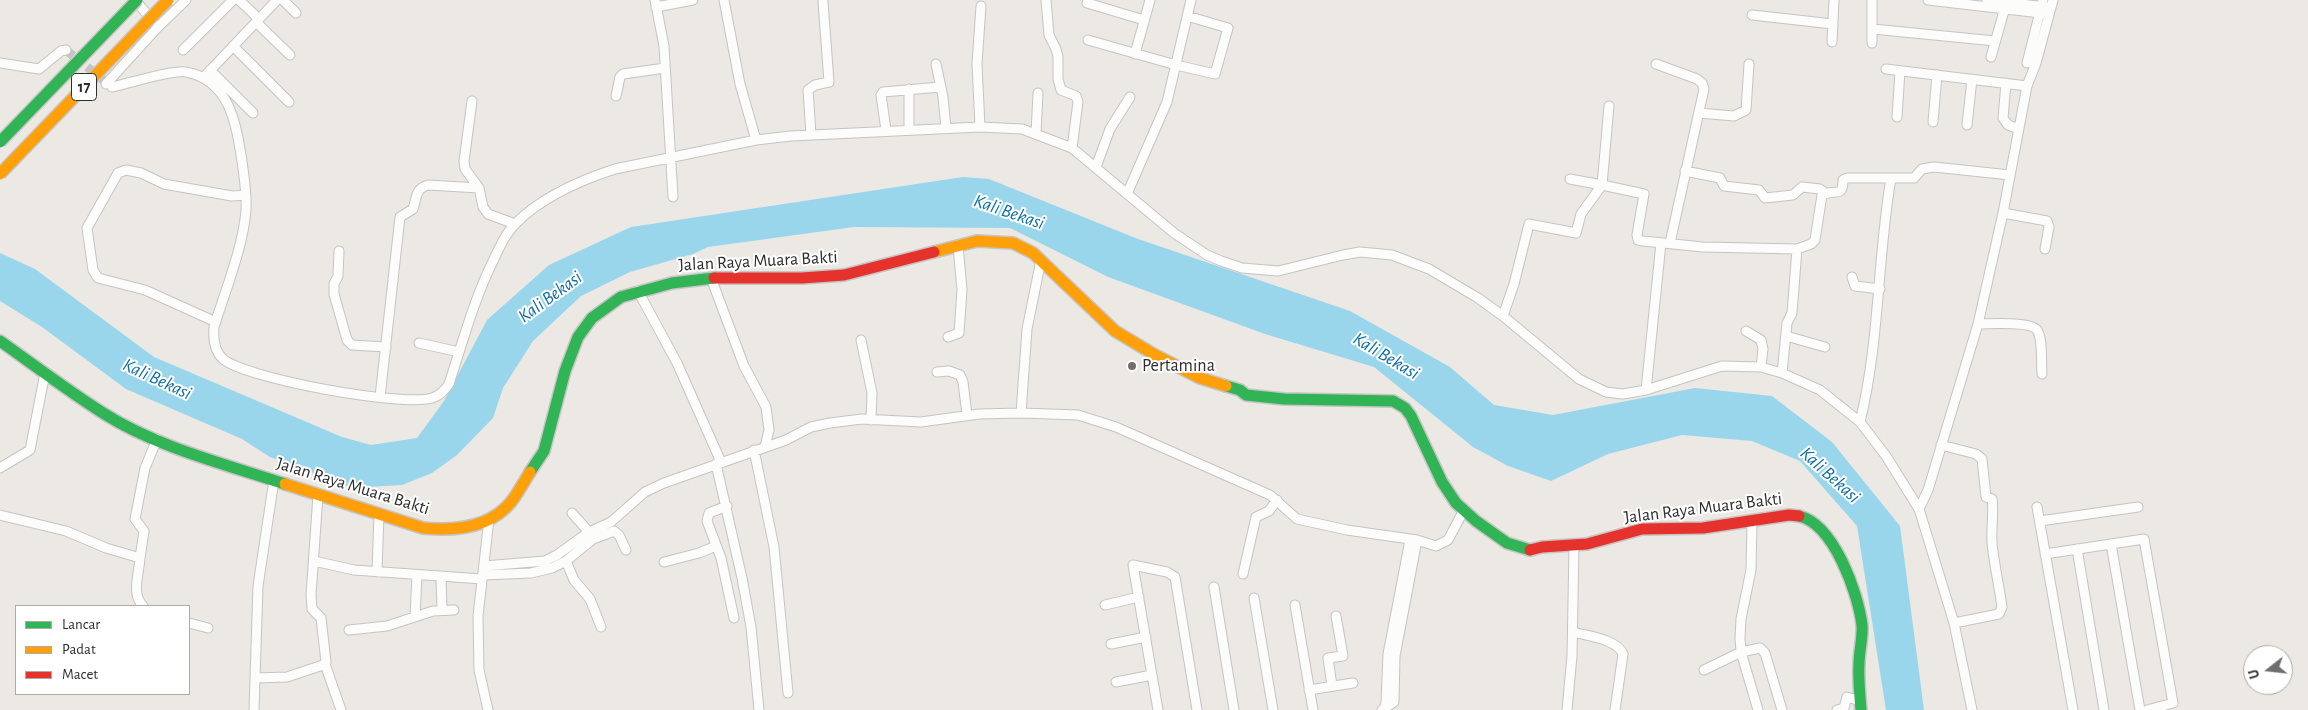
<!DOCTYPE html>
<style>
body{margin:0}
#map{position:relative;width:2308px;height:710px;overflow:hidden;background:#ece8e4;font-family:"Alegreya Sans",sans-serif}
canvas{display:block}
.legend{position:absolute;left:15px;top:605px;width:175px;height:90px;box-sizing:border-box;background:#fff;border:1px solid #ababab;margin:0;padding:6px 9px;list-style:none;font-size:15px;color:#2e2e2e}
.legend li{display:flex;align-items:center;gap:10px;height:25px}
.legend b{width:25px;border:1px solid #ababab}
.north{position:absolute;left:2243px;top:645px;width:50px;height:50px;box-sizing:border-box;background:#fff;border:1px solid #ababab;border-radius:50%;rotate:254deg;font-size:14px;font-weight:700;line-height:20px;text-align:center;color:#2e2e2e}
.north::after{content:'';display:block;margin:auto;width:18px;height:22px;background:#706f6e;clip-path:polygon(50% 0,100% 100%,50% 72%,0 100%)}
</style>
<div id="map">
<canvas width="2308" height="710"></canvas>
<ul class="legend">
<li><b style="height:6px;background:#30b455"></b>Lancar</li>
<li><b style="height:6px;background:#ff9f0a"></b>Padat</li>
<li><b style="height:6px;background:#e5322d"></b>Macet</li>
</ul>
<div class="north">U</div>
</div>
<script>
const ctx = document.querySelector('canvas').getContext('2d');
ctx.lineJoin = 'round';
function fillPath(path, color) { ctx.fillStyle = color; ctx.fill(path, 'evenodd'); }
function strokePath(path, color, width, dash) { ctx.strokeStyle = color; ctx.lineWidth = width; ctx.lineCap = dash ? 'butt' : 'round'; ctx.setLineDash(dash || []); ctx.stroke(path); }
function write(font, color, halo, rows, align = 'center') {
  ctx.font = font + ' "Alegreya Sans",sans-serif'; ctx.lineWidth = 4; ctx.setLineDash([]); ctx.textBaseline = 'middle'; ctx.strokeStyle = halo; ctx.fillStyle = color; for (const [text, x, y, turn = 0] of rows) {
    ctx.save(); ctx.translate(x, y); ctx.rotate((+turn || 0) * Math.PI / 180); ctx.textAlign = isNaN(turn) ? turn : align; if (halo) ctx.strokeText(text, 0, 0); ctx.fillText(text, 0, 0); ctx.restore();
  }
}
const water = new Path2D(`
 M963,177L989,179L1138,239L1350,311L1450,367L1494,405L1553,415L1695,388L1772,396L1832,442L1900,526L1924,710H1886L1857,526L1800,461L1752,441L1682,435L1608,454L1551,481L1508,466L1473,447L1374,367L1265,334L1108,277L1010,228L854,227L708,247L693,254L630,272L581,296L533,341L503,388L493,418L457,455L432,473L402,485L352,488L270,457L242,439L126,389L42,327L0,301V253L35,269L154,357L342,437L371,445L417,438L444,401L487,320L549,265L631,227Z`);
const streetTunnel = new Path2D(`
 M66,50L112,87`);
const street = new Path2D(`
 M135,0L153,21
 M239,0L259,19
 M283,0L296,13
 M655,0L664,46L673,197
 M724,0L740,84L756,140
 M1046,0L1049,35L1056,49L1058,57V79L1061,90L1076,96L1078,102L1072,148
 M1928,0L2049,14
 M1987,0L2046,7
 M1087,3L1144,20
 M656,7L693,0
 M1752,15L1833,24
 M256,22L290,55
 M1873,29L1995,41
 M1088,40L1176,65L1215,74L1228,28L1187,16
 M1832,42L1834,0
 M1872,43V0
 M233,46L289,102
 M183,50L233,0
 M1135,54L1150,0
 M1991,57L2006,4
 M0,63L39,69L61,51L66,50
 M2027,63L2043,0
 M936,64L943,97L946,128
 M1656,64L1697,79L1702,83L1704,89L1670,243
 M1886,69L2027,86
 M210,70L253,113
 M203,78L277,0
 M2006,83L2003,118L2008,125L2019,129
 M106,84L158,27L186,0
 M112,87C127,84 175,69 186,72C230,80 236,124 242,161C244,177 247,194 246,210C243,248 225,291 214,327C213,339 214,351 223,359C247,379 402,407 432,398C439,396 445,390 449,384C463,341 474,299 494,259C500,246 506,233 516,223C542,197 581,180 615,169L756,140L791,136L980,127L1022,129L1072,148L1174,233L1207,255L1221,261L1242,268L1278,271L1343,255L1360,252L1392,255L1429,269L1478,298L1503,316L1579,379L1606,392L1623,394L1646,390L1722,366L1761,367L1782,373L1820,390L1860,422L1886,456L1919,509L1954,623L1972,710
 M616,96L620,77L623,74L665,68
 M472,101L464,161L465,169L479,188L483,207L488,214L515,224
 M1609,106L1602,185L1644,194L1637,235L1638,240L1643,241L1703,247L1797,249L1811,244L1815,240L1822,195C1835,188 1843,199 1843,180L1847,178H1914L1922,169L1934,167L2010,175
 M1699,113L1734,116L1746,110L1749,64
 M1897,117L1900,71
 M1933,122L1937,75
 M1967,125L1972,79
 M980,127L977,64L981,6
 M886,130L881,95L883,92L940,87
 M909,130V89
 M1036,133L1038,93
 M811,135L808,90L815,85L829,82L823,2
 M1096,167L1110,129L1130,97
 M1685,171L1720,178L1724,186L1759,190L1765,198L1793,195L1802,187L1820,189L1825,193
 M1127,194L1167,102L1191,0
 M2003,213L2047,221L2049,227L2045,249
 M339,251L338,276L334,284V294L347,340L352,345L386,347
 M1852,277L1855,286L1880,289
 M711,278L744,366L766,407L769,430L765,447
 M638,291L677,363L721,462
 M1503,316L1514,284L1529,224L1576,233L1581,214L1602,185L1570,179
 M216,322L145,290L98,278L93,270L87,228L118,173L126,170L141,173L164,184L232,196L246,195
 M1978,324C1990,324 2030,321 2037,330C2043,338 2041,364 2042,374
 M1746,331L1761,340L1763,349L1761,367
 M1786,336L1825,347
 M948,337L959,333L962,290L958,245
 M861,340L872,393L871,420
 M419,343L459,352
 M937,372L949,371L960,375L963,382L967,415
 M1782,373L1787,323L1792,313L1797,249
 M1646,390L1661,243
 M380,397L400,217L413,209C417,197 415,189 428,185L479,188
 M1021,413L1027,329L1041,260
 M1860,422C1880,340 1877,260 1891,178
 M1941,445L1976,454L1982,459L1986,497L1992,499C1994,511 1991,529 1992,543C1994,564 1999,585 2002,607L1999,614L1954,623
 M754,450L774,547L788,693
 M716,464L742,578L751,627L759,710
 M0,468L30,450L45,373
 M727,506L709,513L707,521L721,558L734,618
 M2037,507L2073,710
 M1919,509L1928,490L1978,324L2003,213L2027,86L2036,63L2053,0
 M572,513L589,532
 M0,515L66,531L106,548L140,558L144,531L135,519L145,468L157,439
 M2040,521L2138,507
 M1752,522L1751,570L1741,619L1740,638L1741,652L1758,710
 M2111,544L2140,710
 M2077,549L2104,710
 M2045,554L2144,539L2173,703L2147,710
 M140,558C139,574 131,594 143,606
 M314,561L354,570L482,579
 M566,561L574,580L590,599L601,627
 M664,562L699,553L716,546
 M484,566L545,561L557,555L589,532L611,522L645,492L664,483L786,440L811,427L830,423L862,419L921,422L979,414L1021,413L1078,415L1116,427L1270,495L1297,519L1347,530L1417,540L1436,546L1448,540L1464,510
 M377,572L379,514
 M1243,574L1256,517L1269,511L1277,500
 M483,575L531,573L552,568L566,561L593,539L614,531L619,535L626,550
 M441,577L442,609
 M1214,587L1234,710
 M1254,598L1273,710
 M1105,605L1139,597
 M1295,605L1313,710
 M415,616L417,575
 M189,623L208,628
 M349,630L387,626L433,611L454,610
 M1573,632C1587,636 1617,639 1623,654L1615,710
 M1111,644L1146,637
 M325,664L341,710
 M1704,670L1741,652L1760,648L1765,653L1782,710
 M256,678L287,677L323,665L326,662L321,618L312,609L311,595L318,495
 M1116,682L1152,675
 M1332,686L1328,658L1343,656L1336,616
 M1309,690L1353,683
 M1384,709L1386,703L1388,654L1410,540
 M254,710L258,586L274,480
 M488,710L479,670L478,616L489,519
 M1158,710L1133,565L1167,572L1175,577L1197,710
 M1382,710L1394,702L1395,656L1417,540
 M1567,710L1572,656L1574,546
 M1837,710L1844,708L1847,697L1861,701`);
const fast = new Path2D(`
 M0,341C34,365 68,391 103,413C156,447 225,464 285,484
 M1226,386L1240,390L1246,395L1284,399L1393,401L1405,408L1411,416L1442,482L1456,503L1476,521L1507,543L1530,550
 M530,472L544,451L565,371L578,337L592,318L621,297L672,283L714,278
 M1799,516C1834,524 1858,593 1862,625C1863,638 1859,651 1859,664C1858,679 1860,695 1861,710`);
const slow = new Path2D(`
 M934,252L977,241L1013,243L1033,253L1115,331L1155,355L1200,378L1226,386
 M285,484L423,528C453,531 490,528 511,502C518,493 524,482 530,472`);
const jam = new Path2D(`
 M714,278H802L844,275L934,252
 M1530,550L1542,547L1587,544L1642,529L1703,528L1789,515L1799,516`);
const fastBridge = new Path2D(`
 M0,142L137,0`);
const slowBridge = new Path2D(`
 M0,174L168,0`);
const markers = [
 [1132,366,5,"#706f6e"]
];
const shields = [
 [84,87,25]
];
const shieldNames = [
 ["17",84,87]
];
const streetNames = [
 ["Jalan Raya Muara Bakti",758,261,-3],
 ["Jalan Raya Muara Bakti",353,486,17],
 ["Jalan Raya Muara Bakti",1703,508,-7]
];
const poiNames = [
 ["Pertamina",1142,366]
];
const waterNames = [
 ["Kali Bekasi",1009,212,19],
 ["Kali Bekasi",550,297,-36],
 ["Kali Bekasi",1386,356,31],
 ["Kali Bekasi",157,379,25],
 ["Kali Bekasi",1830,475,42]
];
fillPath(water, '#99d6ec');
strokePath(streetTunnel, '#c6c3c0', 9, [9, 4.5]);
strokePath(street, '#c5c4c5', 11);
strokePath(fast, '#c6c5c4', 14);
strokePath(slow, '#c6c5c4', 14);
strokePath(jam, '#c6c5c4', 14);
strokePath(street, '#fcfcfb', 9);
strokePath(fast, '#30b455', 11);
strokePath(slow, '#ff9f0a', 11);
strokePath(jam, '#e5322d', 11);
strokePath(fastBridge, '#c6c5c4', 14, []);
strokePath(slowBridge, '#c6c5c4', 14, []);
strokePath(fastBridge, '#30b455', 11);
strokePath(slowBridge, '#ff9f0a', 11);
for (const [x, y, r, color] of markers) { const dot = new Path2D(); dot.arc(x, y, r, 0, 2 * Math.PI); ctx.fillStyle = color; ctx.fill(dot); strokePath(dot, '#fff', 2); }
for (const [x, y, w] of shields) { const box = new Path2D(); box.roundRect(x - w / 2, y - 13.5, w, 27, 4); ctx.fillStyle = '#fff'; ctx.fill(box); strokePath(box, '#2e2e2e', 1); }
write('bold 16px', '#2e2e2e', null, shieldNames);
write('18px', '#2e2e2e', '#fff', streetNames);
write('18px', '#2e2e2e', '#fff', poiNames, 'left');
write('italic 19px', '#0d6fa3', '#fff', waterNames);
</script>
